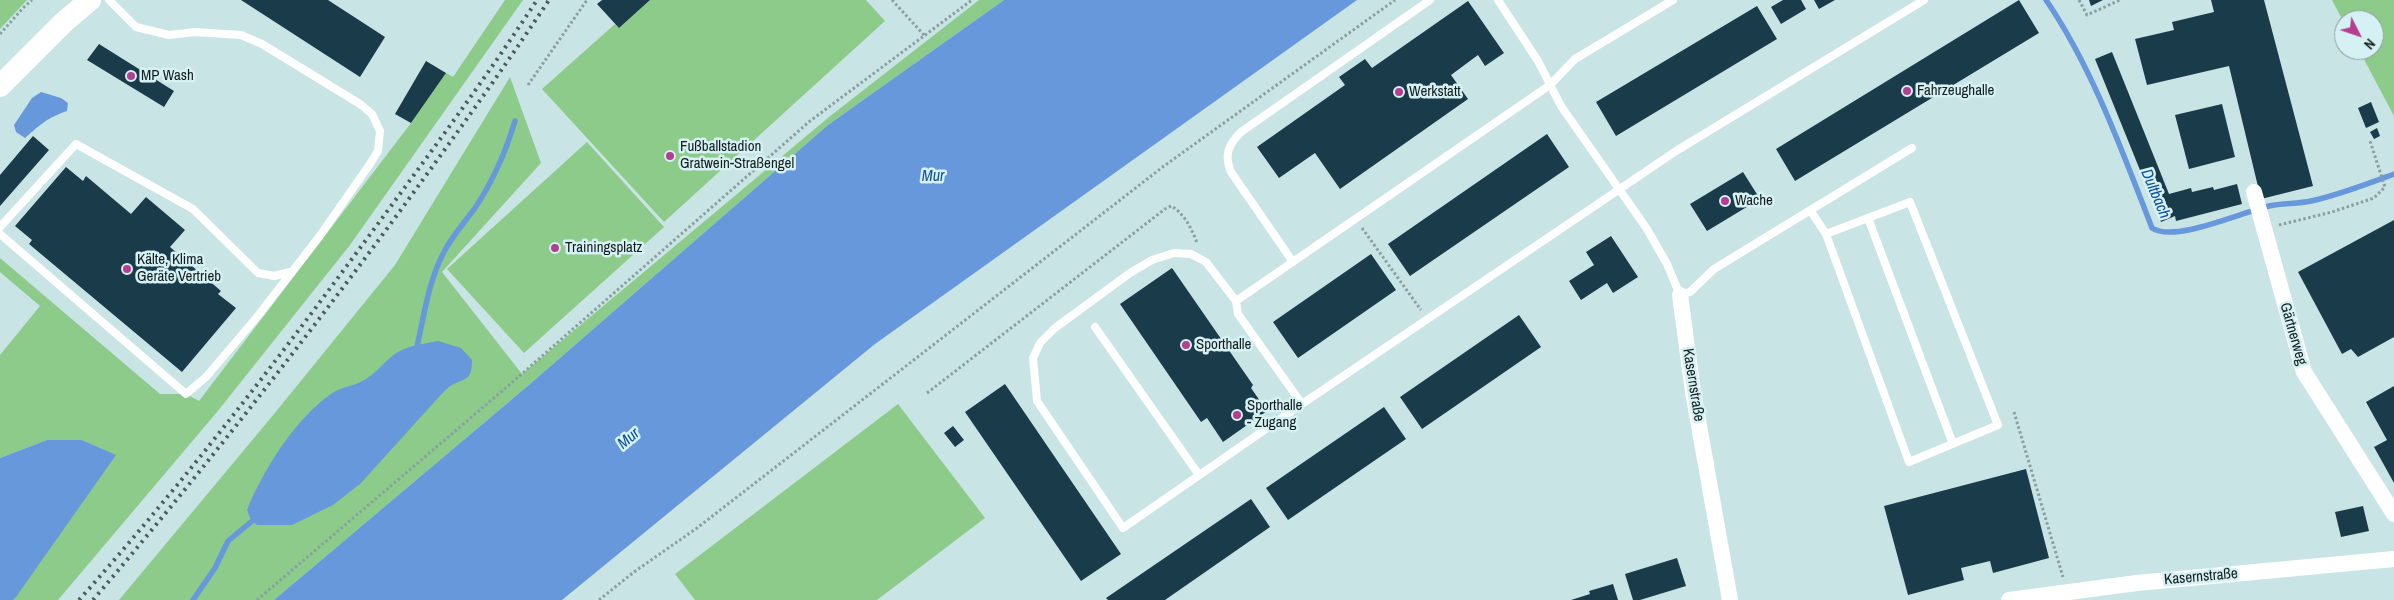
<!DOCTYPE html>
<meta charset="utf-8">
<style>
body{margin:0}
#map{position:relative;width:2394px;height:600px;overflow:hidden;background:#c9e4e5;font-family:"Archivo Narrow",sans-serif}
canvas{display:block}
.north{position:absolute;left:2334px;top:10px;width:50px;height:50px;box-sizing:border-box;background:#d6f1f3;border:1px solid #889c9d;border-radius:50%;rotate:131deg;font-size:14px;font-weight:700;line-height:20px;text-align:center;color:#131d1d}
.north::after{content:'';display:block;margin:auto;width:18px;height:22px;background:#b53d92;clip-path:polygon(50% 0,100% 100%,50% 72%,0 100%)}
</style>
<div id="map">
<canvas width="2394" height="600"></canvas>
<div class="north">N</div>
</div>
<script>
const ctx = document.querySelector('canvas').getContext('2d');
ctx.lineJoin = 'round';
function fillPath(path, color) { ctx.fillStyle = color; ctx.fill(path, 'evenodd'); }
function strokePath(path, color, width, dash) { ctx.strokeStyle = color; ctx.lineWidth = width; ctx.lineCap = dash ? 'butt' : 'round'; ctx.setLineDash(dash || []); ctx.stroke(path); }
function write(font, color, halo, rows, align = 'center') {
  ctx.font = font + ' "Archivo Narrow",sans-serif'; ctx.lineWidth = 5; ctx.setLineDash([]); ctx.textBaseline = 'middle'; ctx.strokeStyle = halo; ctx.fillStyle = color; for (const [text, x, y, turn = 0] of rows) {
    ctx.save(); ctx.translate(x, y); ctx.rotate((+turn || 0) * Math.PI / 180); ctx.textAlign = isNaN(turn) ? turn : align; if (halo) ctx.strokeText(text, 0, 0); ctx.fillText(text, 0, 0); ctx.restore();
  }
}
const green = new Path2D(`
 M0,0H27L0,29Z
 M505,0H523L350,245L217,412L58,600H13L115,455L82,440H47L0,458V355L40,306L0,272V258L160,394H186L199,401L411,123L446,73L453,77Z
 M650,0H866L885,21L664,222L542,89L615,24L619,28Z
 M979,0H1004L828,125L530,384L274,600H119L274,414L395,265L510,77L541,163L442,272L522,374L829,117Z
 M2332,0H2394V116L2359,50H2374V20H2344V23Z
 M587,142L664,227L524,353L447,269Z
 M898,404L985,518L877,600H695L675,574Z`);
const water = new Path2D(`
 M1004,0H1357L875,344L562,600H274L530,384L828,125Z
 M41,92L61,98L68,103L67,111C47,118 41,124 25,138L16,132L14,125L32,98Z
 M438,341L461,348L472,360C472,383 464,377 449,387C445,390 441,395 437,399L361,483L333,505L292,525H257L251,520L247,510C263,470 296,418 331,394C342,386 356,386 366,379C378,372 386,359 398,352C410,345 424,344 438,341Z
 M47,440H82L116,455L16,597L13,600H0V458Z`);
const stream = new Path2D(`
 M2046,0C2092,67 2123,153 2152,228C2175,243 2242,212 2269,206C2283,203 2297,204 2311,201C2339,195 2367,184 2394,174
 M416,351C424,317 428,282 444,252C452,236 465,222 475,208C493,181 506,151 515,121
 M193,600L215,568L228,541L257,517`);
const building = new Path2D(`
 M241,0H328L385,37L360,77Z
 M602,0H650L619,28L597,4Z
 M1783,0H1801L1806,9L1781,24L1771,7Z
 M1814,0H1835L1819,9Z
 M2019,0L2039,33L1795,181L1776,149Z
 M2089,0H2103L2091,6Z
 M2211,0H2264L2313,186L2261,199L2229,66L2147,85L2135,39L2174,30L2172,22L2214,12Z
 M1468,1L1504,53L1485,66L1478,55L1451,75L1468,99L1340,189L1315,153L1279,178L1257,147L1345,85L1339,77L1365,59L1372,68Z
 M1757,6L1777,39L1616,136L1596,102Z
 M99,44L174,91L164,107L87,60Z
 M2112,52L2169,194L2191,188L2192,192L2213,187L2214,190L2237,184L2242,204L2176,221L2175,216L2161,222L2095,59Z
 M426,61L446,73L411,123L395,114Z
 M2371,102L2379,122L2366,128L2358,108Z
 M2222,104L2235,157L2189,169L2175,115Z
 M2377,128L2380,136L2374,139L2370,132Z
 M1547,134L1569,167L1410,276L1388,244Z
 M33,136L49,150L0,206V175Z
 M66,167L83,181L86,176L131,214L146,197L185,230L170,247L221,291L218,294L236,308L182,372L29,244L32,240L15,226Z
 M1743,172L1760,199L1707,231L1690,204Z
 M2394,220V337L2358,357L2351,349L2342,354L2298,272Z
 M1611,236L1638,277L1613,293L1607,283L1581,300L1569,281L1594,265L1586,252Z
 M1371,254L1396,290L1298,358L1273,322Z
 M1172,268L1253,385L1251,388L1267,411L1223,442L1207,418L1201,422L1120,304Z
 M1519,315L1541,347L1422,429L1400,397Z
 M1005,384L1121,554L1081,581L965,412Z
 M2394,386V483L2374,447L2387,440L2366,402Z
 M1384,407L1406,439L1288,520L1266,488Z
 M953,426L964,440L955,447L944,433Z
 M2026,469L2049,558L1993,573L1990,561L1961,568L1964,580L1908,595L1884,506Z
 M1251,499L1270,527L1165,600H1108L1106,598Z
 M2363,506L2369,531L2341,537L2335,512Z
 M1677,558L1686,586L1640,600H1633L1625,574Z
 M1613,584L1618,600H1571L1590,594L1589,591Z`);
const path = new Path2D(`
 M892,0L924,35
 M2079,0L2087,15L2120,0
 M0,34L23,8L32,0
 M528,85L587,0
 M2279,225L2332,212L2374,198L2385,187L2370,141
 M1362,228L1421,310
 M927,393L1165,209L1171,206C1184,213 1192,229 1197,243
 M2014,412L2063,577
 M257,600L508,386L810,121L972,0
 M599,600L634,572L697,528L1164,166L1395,0`);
const lane = new Path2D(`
 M1498,0L1538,61L1561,106L1647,229L1667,264L1680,295L1690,292L1714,269L1912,148
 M1810,210L1826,234L1910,202L1998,425L1909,462L1826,234
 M1868,218L1953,444
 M0,227L76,144L193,209L258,273L274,276L290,272
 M0,234L186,394L206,377L257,317L319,237L370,164L378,151L380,131L372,114L360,104L262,44L241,35L195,32L169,35L136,27L109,0
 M1293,262L1231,172C1224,155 1228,145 1241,132L1430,0
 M1236,301L1206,262L1191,254L1174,253L1152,260L1130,273L1055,328L1040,343L1033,358L1037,401L1123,528L1302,404L1676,151L1924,0
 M1095,327L1199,475
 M1302,404L1238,314L1236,301L1550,85L1575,59L1673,0`);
const street = new Path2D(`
 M2254,192L2304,372L2394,514
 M1680,295L1693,392L1730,600
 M2009,600L2137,583L2394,559`);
const secondary = new Path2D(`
 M0,86L63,23L90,0`);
const rail = new Path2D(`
 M79,600C180,487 273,366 363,244C422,164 482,84 537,0
 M93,600C196,479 294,354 389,226C444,151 498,77 549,0`);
const markers = [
 [131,76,5,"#b53d92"],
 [1907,91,5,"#b53d92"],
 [1399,92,5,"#b53d92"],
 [670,156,5,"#b53d92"],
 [1725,201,5,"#b53d92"],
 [555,248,5,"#b53d92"],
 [127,269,5,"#b53d92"],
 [1186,345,5,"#b53d92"],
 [1237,415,5,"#b53d92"]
];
const poiNames = [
 ["MP Wash",141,76],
 ["Fahrzeughalle",1917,91],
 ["Werkstatt",1409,92],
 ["Fußballstadion",680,147],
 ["Gratwein-Straßengel",680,164],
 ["Wache",1735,201],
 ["Trainingsplatz",565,248],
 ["Kälte, Klima",137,260],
 ["Geräte Vertrieb",137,277],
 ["Sporthalle",1196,345],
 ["Sporthalle",1247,406],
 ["- Zugang",1247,423]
];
const streetNames = [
 ["Gärtnerweg",2293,334,74],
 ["Kasernstraße",1693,385,81],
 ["Kasernstraße",2201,577,-5]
];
const waterNames = [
 ["Mur",933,177],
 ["Dultbach",2155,194,67],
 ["Mur",629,439,-40]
];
fillPath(green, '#8ccb8a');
fillPath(water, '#6798dc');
strokePath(stream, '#6798dc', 5.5);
fillPath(building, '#1a3b49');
strokePath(path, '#8a9fa0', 3, [2.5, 2.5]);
strokePath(lane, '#fff', 8);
strokePath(street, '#fff', 16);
strokePath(secondary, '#fff', 22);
strokePath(rail, '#4b5a5b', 4, [2.5, 5]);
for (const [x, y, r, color] of markers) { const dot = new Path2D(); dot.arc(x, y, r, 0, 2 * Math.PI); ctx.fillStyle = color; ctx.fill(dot); strokePath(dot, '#d6f1f3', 2); }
write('15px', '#131d1d', '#d6f1f3', poiNames, 'left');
write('15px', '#131d1d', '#d6f1f3', streetNames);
write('italic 16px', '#0f51a0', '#d6f1f3', waterNames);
</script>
